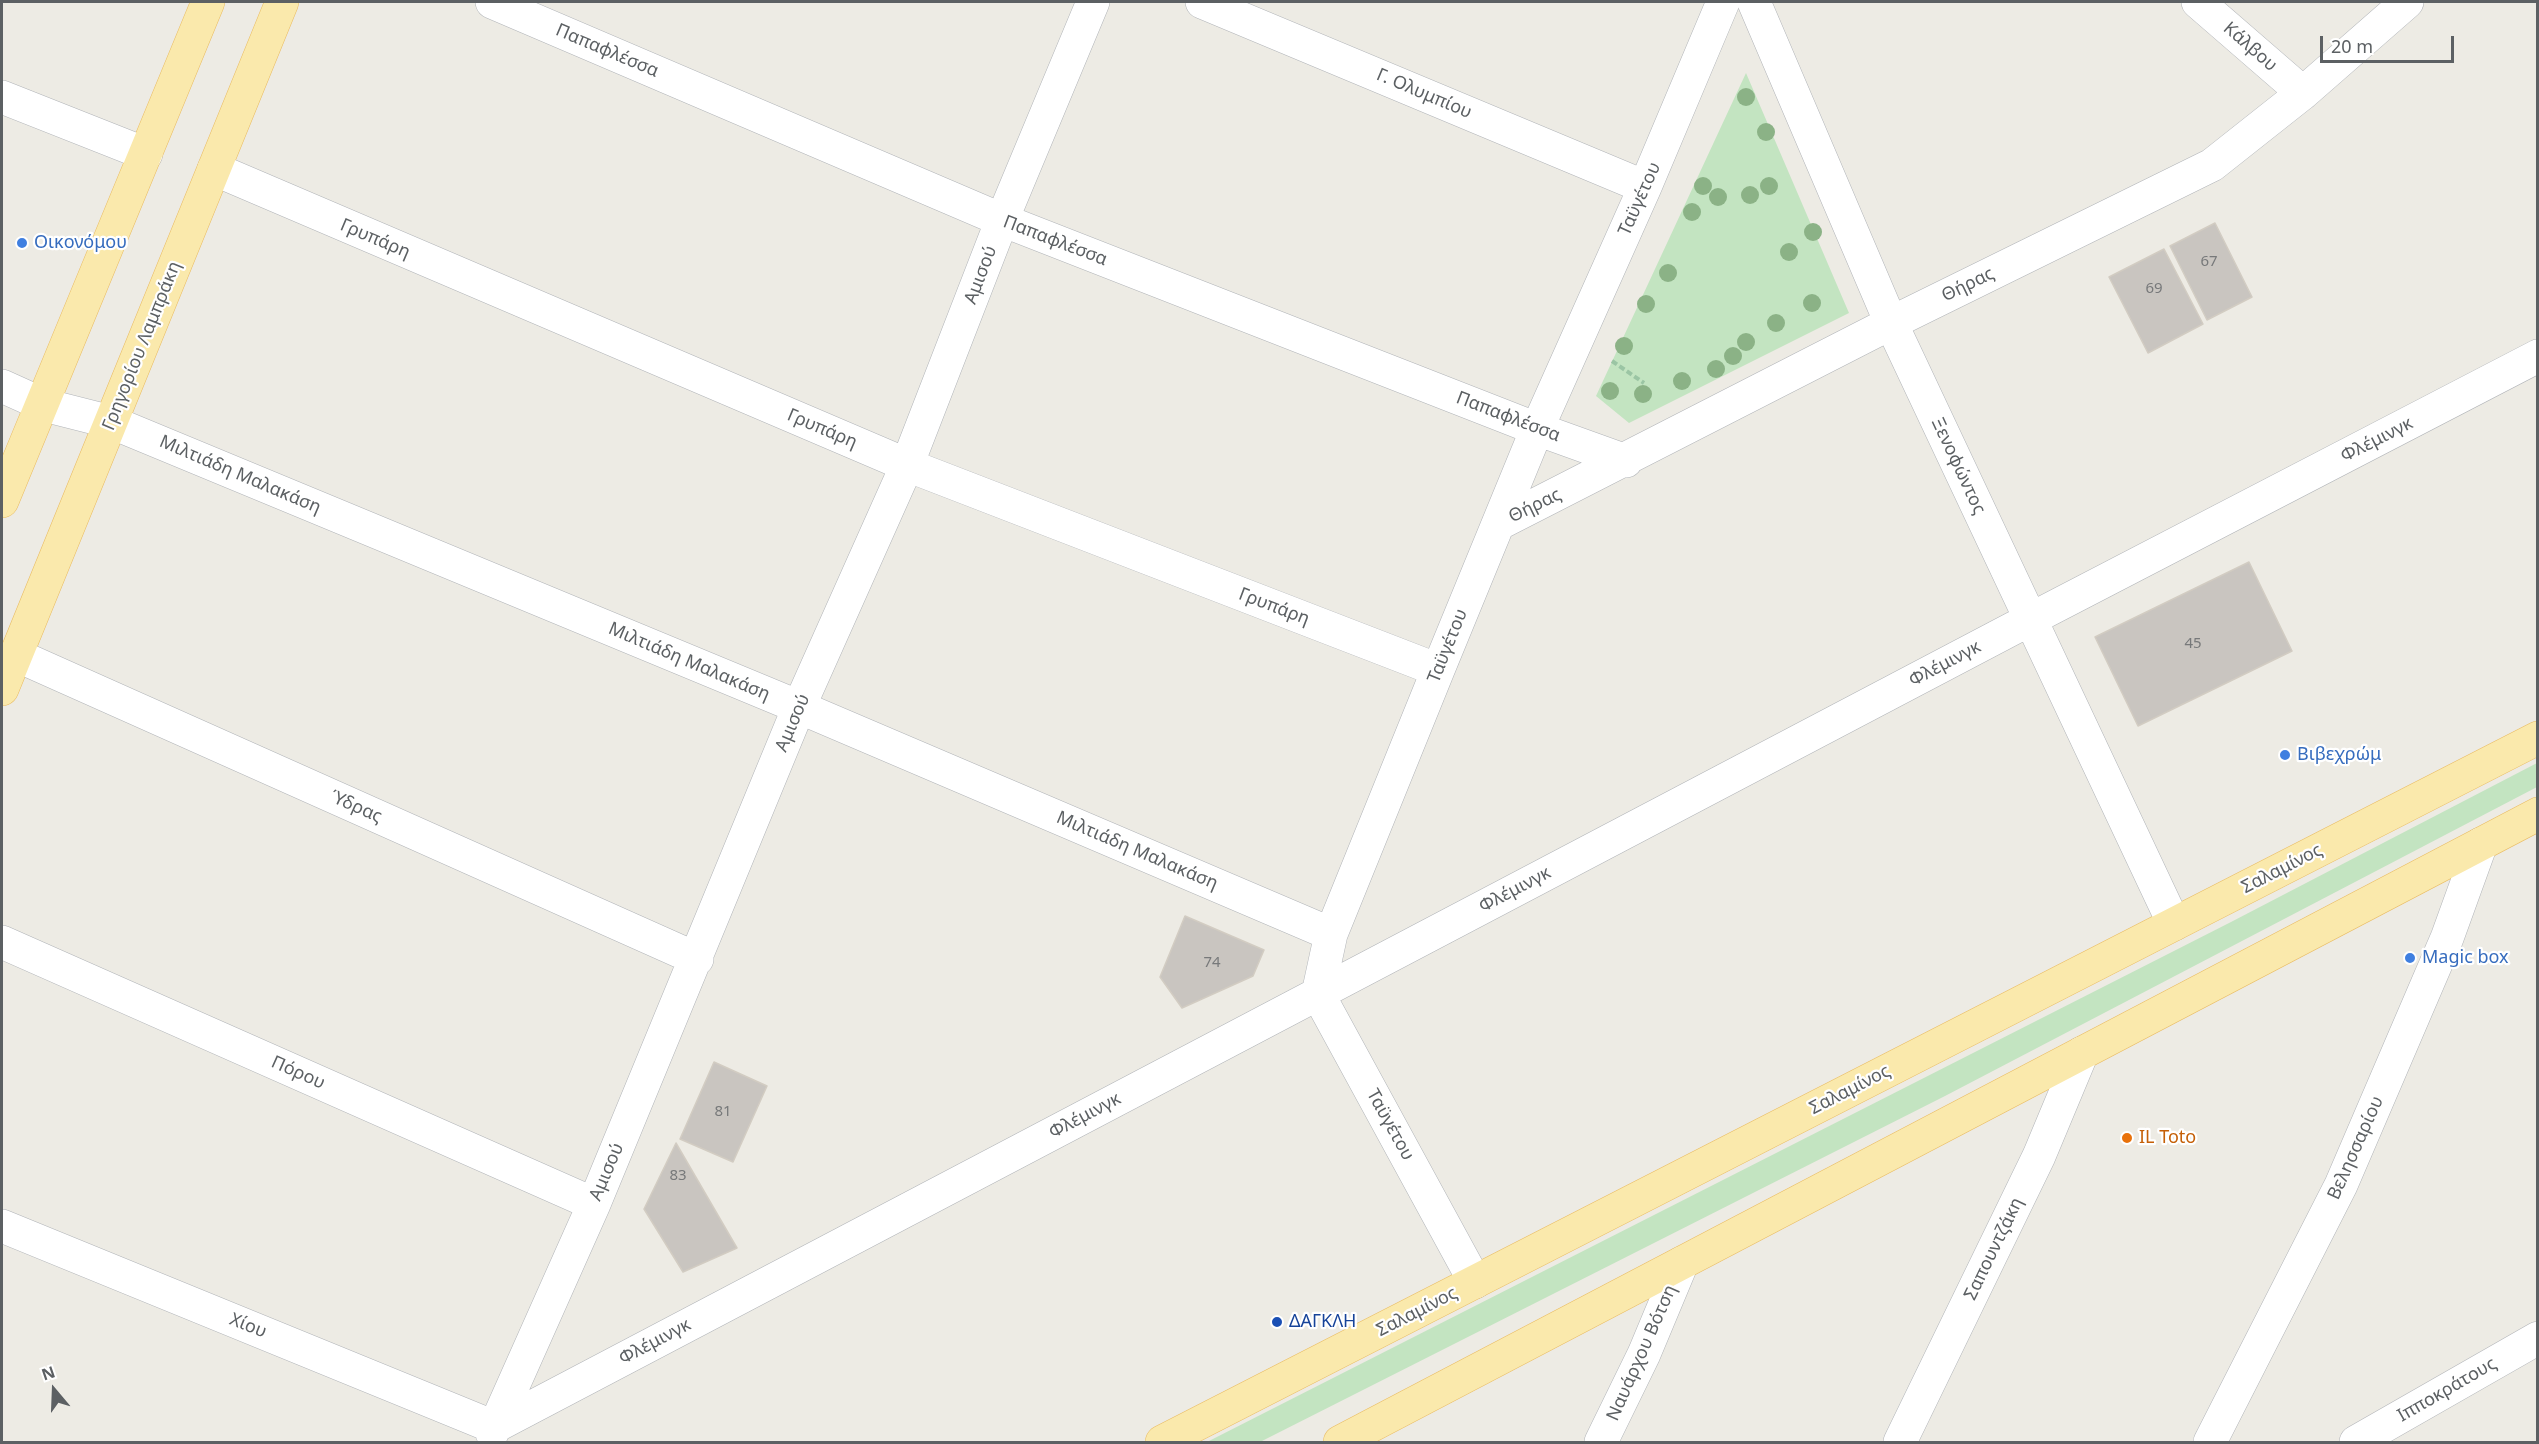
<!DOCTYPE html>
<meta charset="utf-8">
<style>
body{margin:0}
#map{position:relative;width:2539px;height:1444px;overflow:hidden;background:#edebe4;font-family:"Noto Sans",sans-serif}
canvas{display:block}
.frame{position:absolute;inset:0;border:3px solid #5c6063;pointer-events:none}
.north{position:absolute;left:24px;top:1360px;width:60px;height:60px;-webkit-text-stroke:4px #fff;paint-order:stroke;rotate:341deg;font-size:16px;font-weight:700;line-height:24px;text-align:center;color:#5c6063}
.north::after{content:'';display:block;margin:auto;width:21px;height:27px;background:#5c6063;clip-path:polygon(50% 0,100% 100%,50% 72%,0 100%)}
.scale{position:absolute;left:2320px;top:36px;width:134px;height:27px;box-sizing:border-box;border:3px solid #5c6063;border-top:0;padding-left:8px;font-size:18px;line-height:21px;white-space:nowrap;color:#5c6063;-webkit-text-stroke:4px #fff;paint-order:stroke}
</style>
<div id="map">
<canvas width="2539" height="1444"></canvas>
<div class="frame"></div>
<div class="north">N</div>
<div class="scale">20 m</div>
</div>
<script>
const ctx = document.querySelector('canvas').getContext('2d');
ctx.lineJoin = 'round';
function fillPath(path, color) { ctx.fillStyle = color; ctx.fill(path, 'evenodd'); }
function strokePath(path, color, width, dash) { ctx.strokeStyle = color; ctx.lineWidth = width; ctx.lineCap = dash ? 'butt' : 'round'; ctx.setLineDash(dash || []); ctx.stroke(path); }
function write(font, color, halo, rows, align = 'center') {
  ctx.font = font + ' "Noto Sans",sans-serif'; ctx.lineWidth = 4.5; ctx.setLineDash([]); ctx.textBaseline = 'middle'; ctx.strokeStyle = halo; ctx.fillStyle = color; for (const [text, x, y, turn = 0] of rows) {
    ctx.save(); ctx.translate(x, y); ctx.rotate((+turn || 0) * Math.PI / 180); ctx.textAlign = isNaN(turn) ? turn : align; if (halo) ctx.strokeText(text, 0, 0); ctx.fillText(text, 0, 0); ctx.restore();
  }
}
const green = new Path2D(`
 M1746,73L1849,313L1629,423L1596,396Z
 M2537,763V787L1945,1096L1260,1442H1207L2231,922Z`);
const building = new Path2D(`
 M2215,223L2252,297L2207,320L2170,246Z
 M2164,249L2203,324L2148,353L2109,277Z
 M2249,562L2292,651L2138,726L2095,637Z
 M1185,916L1264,950L1253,976L1182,1008L1160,977Z
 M714,1062L767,1086L733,1162L680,1139Z
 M676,1143L737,1248L683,1272L644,1209Z`);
const path = new Path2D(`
 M1612,361L1644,383`);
const minor = new Path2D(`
 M492,2L1002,220L1537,429L1626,461
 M1202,2L1645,187
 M1754,2L1891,323L2174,924
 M2198,2L2303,93
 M2,97L146,154
 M214,169L907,465L1438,670
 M2,386L44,405L111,422L799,707L1331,934
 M1498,524L1891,323L2212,165L2303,93L2407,2
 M16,655L697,959
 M2,942L594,1204
 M2,1226L494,1427L2029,620L2538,356
 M1475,1282L1318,994L1331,934L1438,670L1537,429L1645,187L1723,2
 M492,1433L594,1204L799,707L907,465L1002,220L1093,2
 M1601,1442L1644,1354L1682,1263
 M1900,1442L2039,1156L2082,1053
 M2210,1442L2341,1185L2447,938L2481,844
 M2356,1442L2538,1338`);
const major = new Path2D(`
 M2,501L208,2
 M2,689L282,2
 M1162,1442L2538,738
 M1340,1442L2538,814`);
const trees = [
 [1746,97],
 [1766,132],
 [1703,186],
 [1769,186],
 [1750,195],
 [1718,197],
 [1692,212],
 [1813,232],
 [1789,252],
 [1668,273],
 [1812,303],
 [1646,304],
 [1776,323],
 [1746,342],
 [1624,346],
 [1733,356],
 [1716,369],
 [1682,381],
 [1610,391],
 [1643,394]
];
const markers = [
 [22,243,6,"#3f7fe0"],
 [2285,755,6,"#3f7fe0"],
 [2410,958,6,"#3f7fe0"],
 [2127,1138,6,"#e8710a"],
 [1277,1322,6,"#1a4fb4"]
];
const numberNames = [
 ["67",2209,262],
 ["69",2154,289],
 ["45",2193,644],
 ["74",1212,963],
 ["81",723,1112],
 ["83",678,1176]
];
const streetNames = [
 ["Κάλβου",2250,47,41],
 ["Παπαφλέσσα",607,51,23],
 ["Γ. Ολυμπίου",1424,94,23],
 ["Ταϋγέτου",1640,199,-66],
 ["Γρυπάρη",375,239,23],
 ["Παπαφλέσσα",1055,241,21],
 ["Αμισού",981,275,-69],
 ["Θήρας",1968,285,-26],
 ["Γρηγορίου Λαμπράκη",142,346,-68],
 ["Παπαφλέσσα",1508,417,21],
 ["Γρυπάρη",822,429,23],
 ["Φλέμινγκ",2377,440,-27],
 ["Ξενοφώντος",1958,466,65],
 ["Μιλτιάδη Μαλακάση",240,475,23],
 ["Θήρας",1535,506,-26],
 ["Γρυπάρη",1274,607,21],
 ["Ταϋγέτου",1448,646,-68],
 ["Μιλτιάδη Μαλακάση",689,662,23],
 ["Φλέμινγκ",1945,664,-28],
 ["Αμισού",793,723,-67],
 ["Ύδρας",356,807,24],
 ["Μιλτιάδη Μαλακάση",1137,851,23],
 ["Σαλαμίνος",2282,869,-27],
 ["Φλέμινγκ",1515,890,-28],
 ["Πόρου",298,1073,24],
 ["Σαλαμίνος",1850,1090,-27],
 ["Φλέμινγκ",1085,1116,-28],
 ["Ταϋγέτου",1390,1125,61],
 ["Βελησσαρίου",2356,1148,-66],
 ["Αμισού",607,1172,-67],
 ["Σαπουντζάκη",1994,1249,-64],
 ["Σαλαμίνος",1417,1312,-27],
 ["Χίου",248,1326,22],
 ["Φλέμινγκ",655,1342,-28],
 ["Ναυάρχου Βότση",1642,1353,-66],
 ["Ιπποκράτους",2447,1390,-30]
];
const shopNames = [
 ["Οικονόμου",34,243],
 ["Βιβεχρώμ",2297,755],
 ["Magic box",2422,958]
];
const foodNames = [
 ["IL Toto",2139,1138]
];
const transitNames = [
 ["ΔΑΓΚΛΗ",1289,1322]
];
fillPath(green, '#c3e4c1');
fillPath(building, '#c9c5c0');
strokePath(building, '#d2ccc2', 1.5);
strokePath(minor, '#b1b4b8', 34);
strokePath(major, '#e9bb61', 34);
strokePath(path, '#9bc5a4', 4, [6, 3]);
strokePath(minor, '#fff', 33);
strokePath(major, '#fae9ac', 33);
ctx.fillStyle = '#8bb286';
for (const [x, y] of trees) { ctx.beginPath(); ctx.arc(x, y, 9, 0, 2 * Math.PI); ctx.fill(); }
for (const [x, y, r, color] of markers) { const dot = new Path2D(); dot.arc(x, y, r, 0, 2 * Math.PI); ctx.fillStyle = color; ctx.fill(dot); strokePath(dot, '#fff', 2); }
write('15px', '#77797a', null, numberNames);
write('18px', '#5c6063', '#fff', streetNames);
write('18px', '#366cbe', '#fff', shopNames, 'left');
write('18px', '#c56008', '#fff', foodNames, 'left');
write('18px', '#164399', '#fff', transitNames, 'left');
</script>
